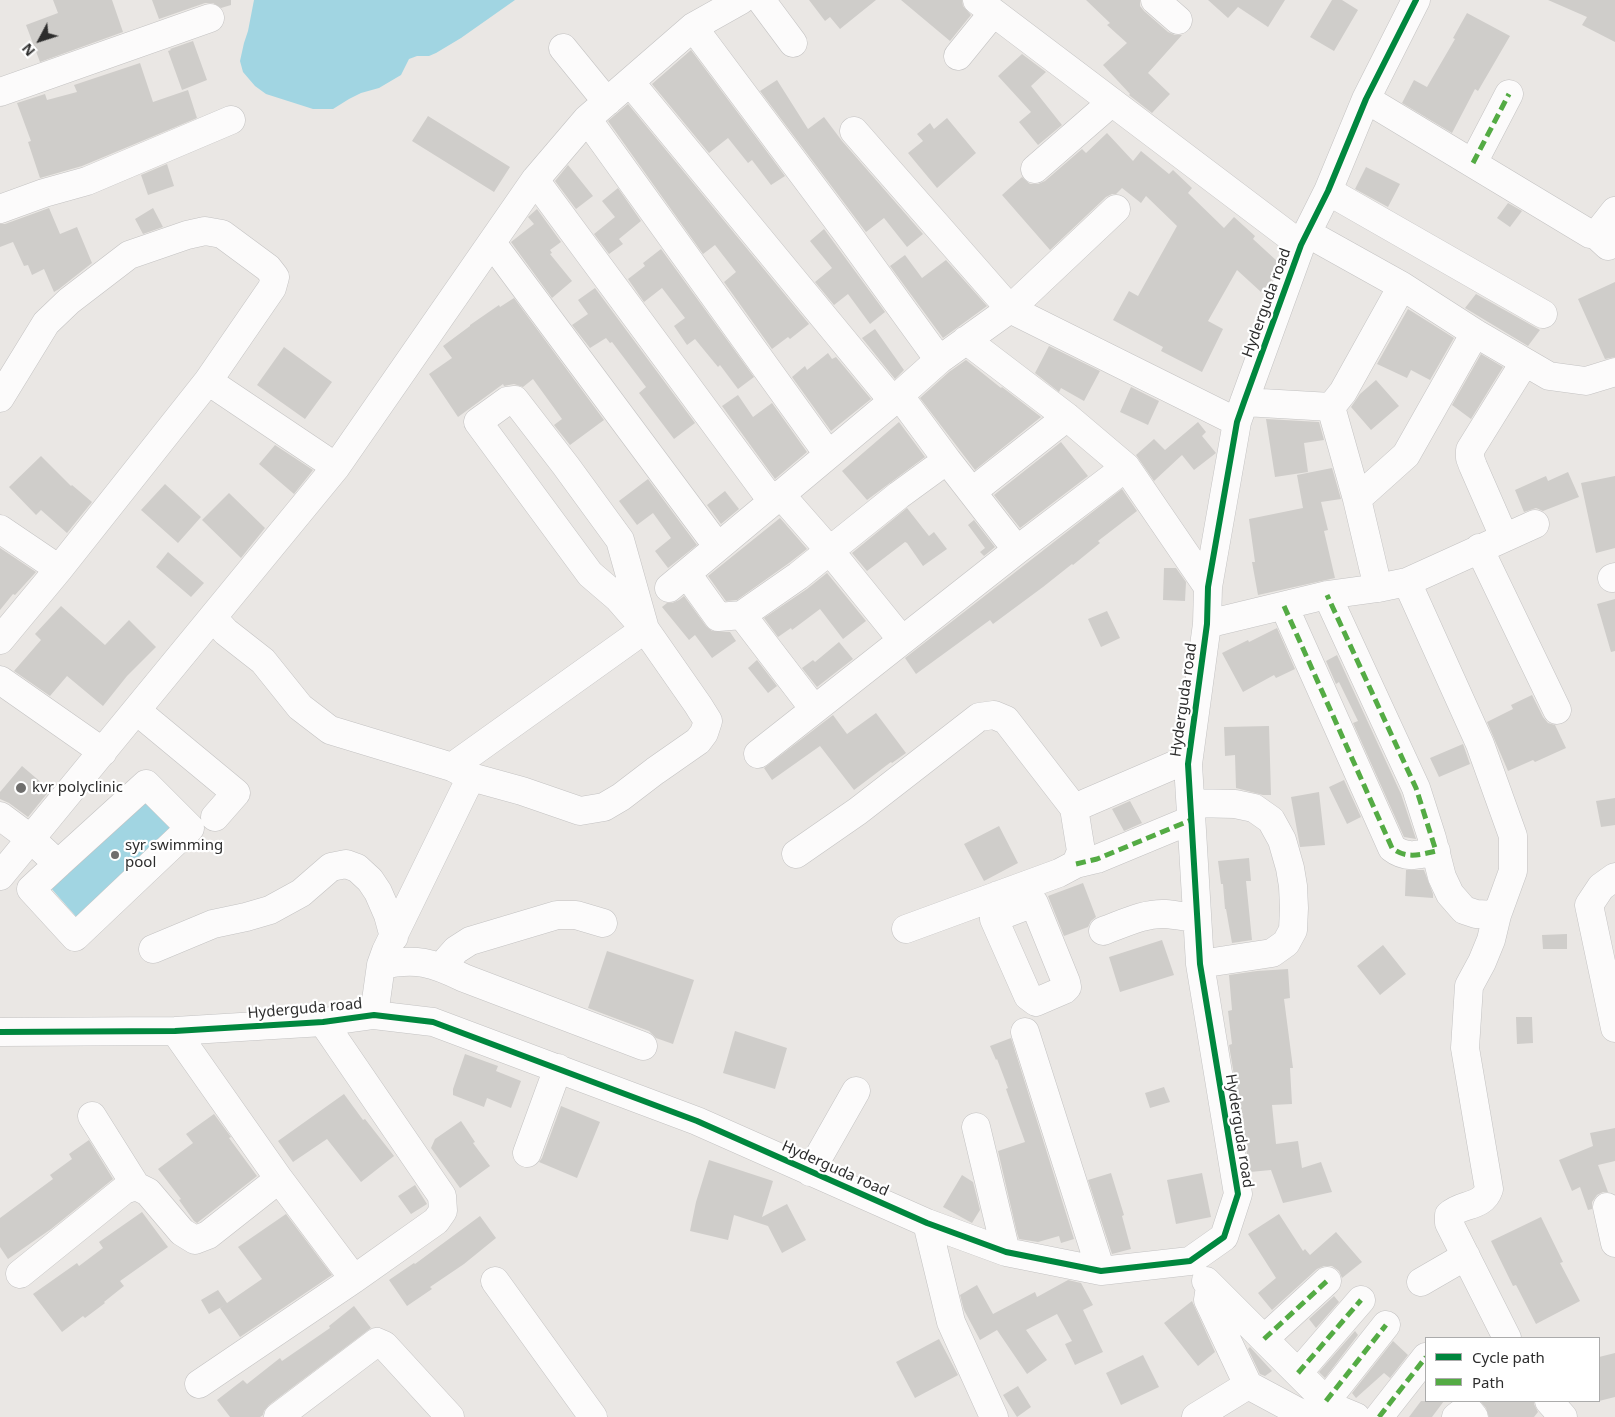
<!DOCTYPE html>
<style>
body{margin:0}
#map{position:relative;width:1615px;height:1417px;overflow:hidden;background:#eae7e4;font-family:"Noto Sans",sans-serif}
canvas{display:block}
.legend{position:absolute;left:1425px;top:1337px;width:175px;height:65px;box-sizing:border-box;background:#fff;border:1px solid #ababab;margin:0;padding:6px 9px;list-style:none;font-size:15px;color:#2d2d2d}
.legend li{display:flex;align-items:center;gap:10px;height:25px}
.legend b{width:25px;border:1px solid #ababab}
.north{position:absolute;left:15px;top:15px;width:50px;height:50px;-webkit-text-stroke:4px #fff;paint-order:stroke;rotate:230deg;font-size:14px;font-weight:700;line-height:20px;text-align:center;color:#2d2d2d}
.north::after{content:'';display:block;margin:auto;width:18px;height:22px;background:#2d2d2d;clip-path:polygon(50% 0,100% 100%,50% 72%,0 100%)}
</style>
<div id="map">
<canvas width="1615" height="1417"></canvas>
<ul class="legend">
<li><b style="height:6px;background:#00873e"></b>Cycle path</li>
<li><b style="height:6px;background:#54ab44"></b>Path</li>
</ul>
<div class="north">N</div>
</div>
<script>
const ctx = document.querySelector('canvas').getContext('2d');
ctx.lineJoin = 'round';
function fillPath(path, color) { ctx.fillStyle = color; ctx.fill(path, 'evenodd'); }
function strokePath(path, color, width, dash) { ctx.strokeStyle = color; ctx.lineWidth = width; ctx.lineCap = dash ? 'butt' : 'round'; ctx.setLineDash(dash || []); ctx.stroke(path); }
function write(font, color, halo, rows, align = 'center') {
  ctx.font = font + ' "Noto Sans",sans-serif'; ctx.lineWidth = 4.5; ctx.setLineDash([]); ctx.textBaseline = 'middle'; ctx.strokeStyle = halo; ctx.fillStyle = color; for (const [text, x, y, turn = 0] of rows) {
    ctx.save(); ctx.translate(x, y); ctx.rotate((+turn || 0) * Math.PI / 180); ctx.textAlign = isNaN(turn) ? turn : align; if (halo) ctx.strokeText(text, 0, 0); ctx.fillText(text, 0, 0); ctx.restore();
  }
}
const water = new Path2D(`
 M254,0H515L461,38L436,53L429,56H417L409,59L401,75L379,88L361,93L349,99L333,109H313L266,94L255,86L243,72L240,61L244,43L248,31Z
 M153,779L190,821L80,921L43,879Z`);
const building = new Path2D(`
 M53,0H112L123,32L40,62L26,25L58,13Z
 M152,0H231V5L221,8L213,3H205L159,19Z
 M809,0H876L840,29L830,17L825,21Z
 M901,0H962L963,6L971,15L950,41Z
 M1086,0H1140V6L1144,11L1168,32L1175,35H1182L1148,73L1170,94L1152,113L1129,95L1130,94L1103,65L1127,43L1107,25L1110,23Z
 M1208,0H1285L1268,27L1238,7L1228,18Z
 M1332,0H1342L1358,10L1334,51L1310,37Z
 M1548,0H1615V42L1582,25L1587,17Z
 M1467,13L1510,36L1478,91L1475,89L1452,133L1402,103L1414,80L1427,87L1455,39L1453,38Z
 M193,41L207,80L182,90L168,51L171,50L170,49Z
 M691,50L785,176L771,185L752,160L748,163L728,138L709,153L652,84Z
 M1022,54L1046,72L1031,86L1062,125L1038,145L1019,122L1031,112L998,76Z
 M140,63L153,102L188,90L197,118L82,166L40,178L28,142L31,141L17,103L45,94L47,100L77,92L74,85Z
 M777,80L808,129L824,117L842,141L923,234L907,247L884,218L866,232L760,91Z
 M628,104L809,324L790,339L788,337L772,349L724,282L736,272L715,245L703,254L608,121Z
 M428,116L510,167L494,192L412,141Z
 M947,118L976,153L937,188L908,153L923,141L917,134L930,123L934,129Z
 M1107,133L1133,161L1141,151L1169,174L1173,170L1192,188L1188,193L1224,228L1234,217L1255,236L1253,239L1278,262L1272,280L1261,292L1237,270L1208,321L1223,329L1202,372L1161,351L1163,347L1113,320L1129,291L1138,296L1177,226L1146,196L1141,203L1122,188L1116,194H1112L1106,197L1050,250L1002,195L1022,177L1030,184H1038L1045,181L1082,149L1086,153Z
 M167,164L174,186L148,195L141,175Z
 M568,165L593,196L576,209L555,181Z
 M1366,167L1400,184L1388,207L1355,189Z
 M618,188L641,221L619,239L623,244L609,254L594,234L615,217L602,201Z
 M1508,203L1522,211L1510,227L1497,218Z
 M49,208L60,234L77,227L92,263L59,289L54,292L44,269L32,275L28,265L24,266L13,242L0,247V224H5Z
 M153,208L163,227L143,234L135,219Z
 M537,209L561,242L550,250L552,253L550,254L572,281L552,298L511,242L534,224L528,217Z
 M824,229L885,312L870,324L848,294L834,305L815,282L832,268L810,241Z
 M661,249L754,377L738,389L720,365L718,367L695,339L687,345L674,326L685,318L662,288L644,302L628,279L645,266L643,263Z
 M905,255L922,278L946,260L987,306L943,338L890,266Z
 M1615,282V357L1605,359L1578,299Z
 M595,288L695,423L674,439L639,393L646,387L612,342L610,343L606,338L590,348L572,325L588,314L578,300Z
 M1476,294L1540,330L1528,346L1465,308Z
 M514,298L604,420L570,445L554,425L562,419L533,379L523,387L514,384L504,386L503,384L458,417L429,374L452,358L443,346L470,326V325L499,305L500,307Z
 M1408,309L1454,338L1430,380L1411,370L1407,378L1377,364Z
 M875,329L904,370L895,379L862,338Z
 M1049,346L1100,371L1084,401L1061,388L1059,392L1035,373Z
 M284,347L332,382L305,419L257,385Z
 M828,353L832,359L836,357L871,399L831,431L792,377L805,366L807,370Z
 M1481,354L1503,367L1471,419L1452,405Z
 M966,360L1001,388L1002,387L1041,417L975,470L920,398L949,372Z
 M1376,380L1399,406L1371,430L1351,407L1360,394Z
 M1131,387L1159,401L1148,425L1120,412Z
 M738,395L753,417L772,403L807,452L775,479L722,406Z
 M1266,419L1319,422L1324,440L1304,443L1308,472L1275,477Z
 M899,422L925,457L867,500L842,471Z
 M1198,422L1206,432L1202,436L1216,453L1194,470L1182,455L1154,481L1136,455L1154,439L1165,450Z
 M1061,442L1088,476L1020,528L994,495Z
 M275,445L313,470L294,494L259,464Z
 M41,456L71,486L72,485L92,502L67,533L41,510L36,515L9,487Z
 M1332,468L1341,499L1321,502L1328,530L1324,531L1335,578L1258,595L1252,562H1255L1249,519L1303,508L1297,475Z
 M1568,472L1579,497L1543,511L1536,508L1524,512L1515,490L1546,476L1548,481Z
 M1615,476V548L1596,553L1581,483Z
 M648,479L697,545L668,568L655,551L671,538L653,513L637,525L619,501Z
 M165,484L201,517L178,543L141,510Z
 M1122,489L1137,511L1098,541L1100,543L1073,565L1072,564L1043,587L993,624L990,620L916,674L905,658Z
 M725,491L739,509L721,524L707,505Z
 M229,493L265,528L241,558L202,520Z
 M907,508L929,536L934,532L947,549L923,566L907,543L905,542L867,571L852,553Z
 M780,518L807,549L789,563L737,600L726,601L708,576Z
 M974,520L995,547L984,556L980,552L985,548L968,525Z
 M0,548L36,572L15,595L13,594L0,610Z
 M168,552L204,583L191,597L156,567Z
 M1164,568H1176L1186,582L1185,601L1163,600Z
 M827,573L866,621L843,639L820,609L792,630L791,628L778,637L764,618L807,589Z
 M684,596L706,626L712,631L730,632L736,641L712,658L695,635L689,640L662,607L667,603H672L679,600Z
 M1615,599V651L1611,652L1597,604Z
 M61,606L105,645L129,620L156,647L127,676L103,706L67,676L50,696L14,671L41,640L35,634Z
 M1107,611L1120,638L1101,647L1088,619Z
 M1277,628L1295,669L1276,678L1274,675L1243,692L1222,653L1248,640L1249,642Z
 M839,642L853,659L817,687L802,668L813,660L815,662Z
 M1337,655L1401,794L1416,839L1404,837L1353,723L1358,721L1339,682L1336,684L1326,661Z
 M757,660L777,686L768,693L748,668Z
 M1532,695L1543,717L1548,723L1555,725L1566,748L1535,762L1533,760L1508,771L1487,722L1513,709L1511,705Z
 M876,713L906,753L892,763L891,762L854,790L820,746L772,780L764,768L833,715L847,734Z
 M1269,726L1271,795H1263L1236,788L1235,755L1225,756L1224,727Z
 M1463,744L1470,764L1439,777L1430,758Z
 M22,766L50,790L28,817L9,803L0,799V792Z
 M1344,780L1361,817L1347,824L1329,787Z
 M1319,792L1325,845L1300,847L1291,797Z
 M1615,798V825L1601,827L1596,801Z
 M1130,801L1142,823L1124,831L1112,809Z
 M999,826L1018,863L984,881L964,844Z
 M1249,858L1251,881H1246L1252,940L1232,943L1226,909H1225L1223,884H1221L1218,861Z
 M1406,870H1424L1433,894V898L1405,896Z
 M1083,883L1096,917L1091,921L1088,927L1064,936L1048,896Z
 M1567,934V949H1543L1542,935Z
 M1162,940L1174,975L1120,992L1109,957Z
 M1383,945L1406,974L1380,995L1357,966Z
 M607,951L694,980L673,1044L656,1038L649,1031L588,1008Z
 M1288,969L1290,998L1284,999L1293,1068H1290L1292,1104L1272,1105L1276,1144L1298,1141L1302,1168L1321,1162L1332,1192L1283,1203L1271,1170L1250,1172L1229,1045L1232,1044L1228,1011L1232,1010L1229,975L1257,971Z
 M1516,1017H1532L1533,1043L1517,1044Z
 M735,1031L787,1048L775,1089L723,1073Z
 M1011,1038L1074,1239L1061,1243L1059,1236L1038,1242L1019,1239L1017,1233L998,1151L1025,1142L1006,1089L1008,1088L997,1059L996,1060L990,1046Z
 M465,1054L498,1066L496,1071L521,1081L511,1108L487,1098L484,1107L453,1095V1089Z
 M1164,1087L1170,1102L1150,1108L1145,1093Z
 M344,1094L363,1120L365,1119L394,1156L361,1182L327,1139L293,1162L278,1141Z
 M561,1106L600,1122L577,1178L539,1162L542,1158Z
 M214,1114L231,1137L229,1138L257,1176L197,1223L194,1221L179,1200L181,1199L158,1169L193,1143L186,1134Z
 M461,1121L475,1142L473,1143L490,1166L460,1188L431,1148L435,1139Z
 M1615,1128V1161L1598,1165L1608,1192H1603L1597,1195L1592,1202V1209L1588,1210L1580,1187L1572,1191L1559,1160L1593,1146L1590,1133Z
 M89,1140L113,1179L51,1229L8,1259L0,1247V1218L53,1179L50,1175L72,1159L69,1154Z
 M709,1160L773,1181L762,1217L787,1204L806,1240L782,1253L768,1226L734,1215L728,1240L690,1231L696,1202Z
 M1111,1173L1124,1215L1122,1216L1131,1249L1112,1254L1088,1180Z
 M1202,1173L1211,1217L1176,1224L1167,1180Z
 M962,1175L973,1182L980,1210L972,1223L943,1207Z
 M415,1185L427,1204L411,1214L398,1196Z
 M142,1212L168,1247L120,1281L124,1286L104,1302L105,1303L85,1318L83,1316L62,1332L33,1294L77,1263L79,1266L103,1248L99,1242Z
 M286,1214L332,1275L240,1337L220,1308L225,1305L209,1314L201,1300L218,1290L227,1303L262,1279L238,1247Z
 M1279,1214L1303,1251L1305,1249L1310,1255L1336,1232L1362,1262L1342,1278L1339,1271L1332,1266H1324L1317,1269L1272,1310L1258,1293L1276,1278L1248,1234Z
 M480,1216L496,1238L464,1264L430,1287L432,1289L407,1306L389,1280L414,1263L415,1264Z
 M1541,1217L1563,1262L1560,1263L1580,1301L1536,1324L1516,1285L1513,1286L1491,1241Z
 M1068,1280L1081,1283L1093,1305L1083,1310L1103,1352L1075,1365L1065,1344L1072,1341L1057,1314L1026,1330L1047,1360L1027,1374L997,1330L980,1340L964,1310L960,1295L977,1285L993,1314L1035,1292L1037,1297Z
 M1334,1296L1339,1302L1316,1328L1309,1319Z
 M1192,1301L1215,1352L1198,1366L1164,1323Z
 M354,1306L371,1328L269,1405L264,1411L263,1415L260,1417H230L217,1400L243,1380L247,1384L280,1358L282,1361L330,1328L329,1326Z
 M1355,1331L1358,1335L1325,1378L1319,1372Z
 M939,1339L958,1375L915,1398L896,1362Z
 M1393,1341L1408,1355L1390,1378L1384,1373L1356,1398L1352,1393Z
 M1250,1347L1272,1371L1265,1376L1260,1374L1248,1349Z
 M1615,1353V1397L1599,1401V1357Z
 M1143,1355L1159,1387L1121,1405L1106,1373Z
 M1018,1386L1031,1407L1017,1417L1003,1395Z
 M1421,1401H1444L1432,1417H1409Z
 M1480,1401H1534V1404L1538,1412L1534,1417H1489L1486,1408Z`);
const minor = new Path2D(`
 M761,0L793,43
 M977,0L1301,245
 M1155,0L1178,20
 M693,27L847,233L939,360
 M563,48L607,102
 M958,56L993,13
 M630,82L893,401
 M0,92L210,18
 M1366,99L1590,234L1596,235L1608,246
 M587,119L828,454
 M854,131L1010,309L1237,422
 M1473,163L1509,94
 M1035,169L1112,102
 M535,180L772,501
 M1328,191L1543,314
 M0,209L44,193L87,181L231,120
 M1307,233L1402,286L1475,333L1549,376L1586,381L1615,372
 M1596,235L1615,211
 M492,243L718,547
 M966,340L1067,417L1126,467L1208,587
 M208,381L336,467
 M899,395L947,460L1017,550
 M0,398L46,323L69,301L129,255L187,235L205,231L222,234L268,268L275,277L272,288L208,381L59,569L0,640
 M1244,402L1331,407
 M1331,407L1357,499L1378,588
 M1331,407L1343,392L1402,286
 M973,491L1067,417
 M780,494L830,551L902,640
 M1357,499L1406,455L1475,333
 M0,529L59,569
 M1504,537L1473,466L1470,458V450L1524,363
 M1479,548L1557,710
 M687,574L718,617L742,615L814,709
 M1612,578L1615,577
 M1407,582L1480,744L1513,836V871L1497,915L1491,940L1482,962L1469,986L1465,1048L1489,1189C1483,1208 1461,1203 1449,1215V1223L1507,1338
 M669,588L893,401L939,360L1010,309L1116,209
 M1327,595L1416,788L1432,838L1442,877L1450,894L1464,910L1476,914L1497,915
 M1284,606L1392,848C1406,859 1419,855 1436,851
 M742,615L798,576L899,495L947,460
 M213,618L226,632L263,661L300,707L330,730L452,767L471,777L522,791L580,811L604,807L621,797L655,771L698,741L704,733L708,721L698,705L645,629L620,540L566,466L515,400L507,401L478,422L590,574L618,598L645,629L452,767
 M1207,624L1327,595L1378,588L1407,582L1535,524
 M0,680L103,752
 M137,711L236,793L215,817
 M758,754L1017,550L1126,467
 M1191,803L1235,804L1254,808L1271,820L1282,840L1290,868L1293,886L1294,908L1293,930L1286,943L1272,953L1200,964
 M1074,808L1188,759
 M0,816L31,839L58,864L31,889L75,937L190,828L146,784L58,864
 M796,854L858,811L979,717L994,715L1006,720L1074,808L1081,851L1076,864L1059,873L906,929
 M1076,864L1097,859L1191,820
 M0,876L336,467L535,180L587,119L693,27L741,0
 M1615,877L1601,887L1589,905L1615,1028
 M998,895L1005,914L994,919L1028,996L1036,1002L1064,990L1067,987L1066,982L1034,903L1005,914
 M1103,931C1123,924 1143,913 1165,914C1176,915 1187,917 1197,918
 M153,949L213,924L246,917L270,910L301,893L331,867L346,864L357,868L370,880L378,892L388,915L394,937
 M381,965C416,958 432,962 464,978L643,1046
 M441,967L456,950L470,941L557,915H576L603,923
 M374,1015L381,965L386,951L471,777
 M175,1031L279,1179L354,1279
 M0,1032L175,1031L323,1022L374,1015L433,1022L697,1121L927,1223L1006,1252L1101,1271L1190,1261L1224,1237L1238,1194L1200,964L1188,764L1207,624L1208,587L1237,422L1244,402L1301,245L1328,191L1366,99L1416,0
 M1025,1032L1101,1271
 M92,1116L136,1186
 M976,1127L1006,1252
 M527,1153L558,1068
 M810,1172L856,1091
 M1607,1207L1615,1243
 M927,1223L951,1322L994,1417
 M20,1274L124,1190L136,1186L148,1192L182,1232L195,1240L208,1235L279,1179
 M495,1281L593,1417
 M1206,1281L1332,1407
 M1421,1282L1466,1256
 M1210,1286L1208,1300L1248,1385L1306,1416L1332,1407L1356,1417
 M1264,1339L1327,1281
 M1298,1373L1361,1300
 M199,1384L354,1279L436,1221L443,1211L442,1196L323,1022
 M1326,1401L1386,1325
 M1549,1401L1563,1417
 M278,1417L377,1342L384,1345L450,1417
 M1196,1417L1248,1385
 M1379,1417L1426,1357
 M1456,1417L1464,1411L1470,1412L1474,1417`);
const quiet = new Path2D(`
 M1473,163L1509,94
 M1284,606L1392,848C1406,859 1419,855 1436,851L1416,788L1327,595
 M1076,864L1097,859L1191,820
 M1264,1339L1327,1281
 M1298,1373L1361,1300
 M1326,1401L1386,1325
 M1379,1417L1426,1357`);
const cycleway = new Path2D(`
 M0,1032L175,1031L323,1022L374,1015L433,1022L697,1121L927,1223L1006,1252L1101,1271L1190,1261L1224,1237L1238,1194L1200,964L1188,764L1207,624L1208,587L1237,422L1244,402L1301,245L1328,191L1366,99L1416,0`);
const markers = [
 [21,788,6,"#6f6e6d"],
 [115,855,5,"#6f6e6d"]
];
const streetNames = [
 ["Hyderguda road",1267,303,-70],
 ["Hyderguda road",1184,700,-82],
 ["Hyderguda road",305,1009,-5],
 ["Hyderguda road",1239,1131,81],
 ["Hyderguda road",835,1169,24]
];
const poiNames = [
 ["kvr polyclinic",32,788],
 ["syr swimming",125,846],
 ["pool",125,863]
];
fillPath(water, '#a1d5e2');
fillPath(building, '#cfcdca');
strokePath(minor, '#c3c2c2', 29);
strokePath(minor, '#fcfbfb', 28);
strokePath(quiet, '#54ab44', 5, [10, 5]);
strokePath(cycleway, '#00873e', 6);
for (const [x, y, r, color] of markers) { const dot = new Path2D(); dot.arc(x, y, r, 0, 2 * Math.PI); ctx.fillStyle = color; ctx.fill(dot); strokePath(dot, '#fff', 2); }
write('15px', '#2d2d2d', '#fff', streetNames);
write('15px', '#2d2d2d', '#fff', poiNames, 'left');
</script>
